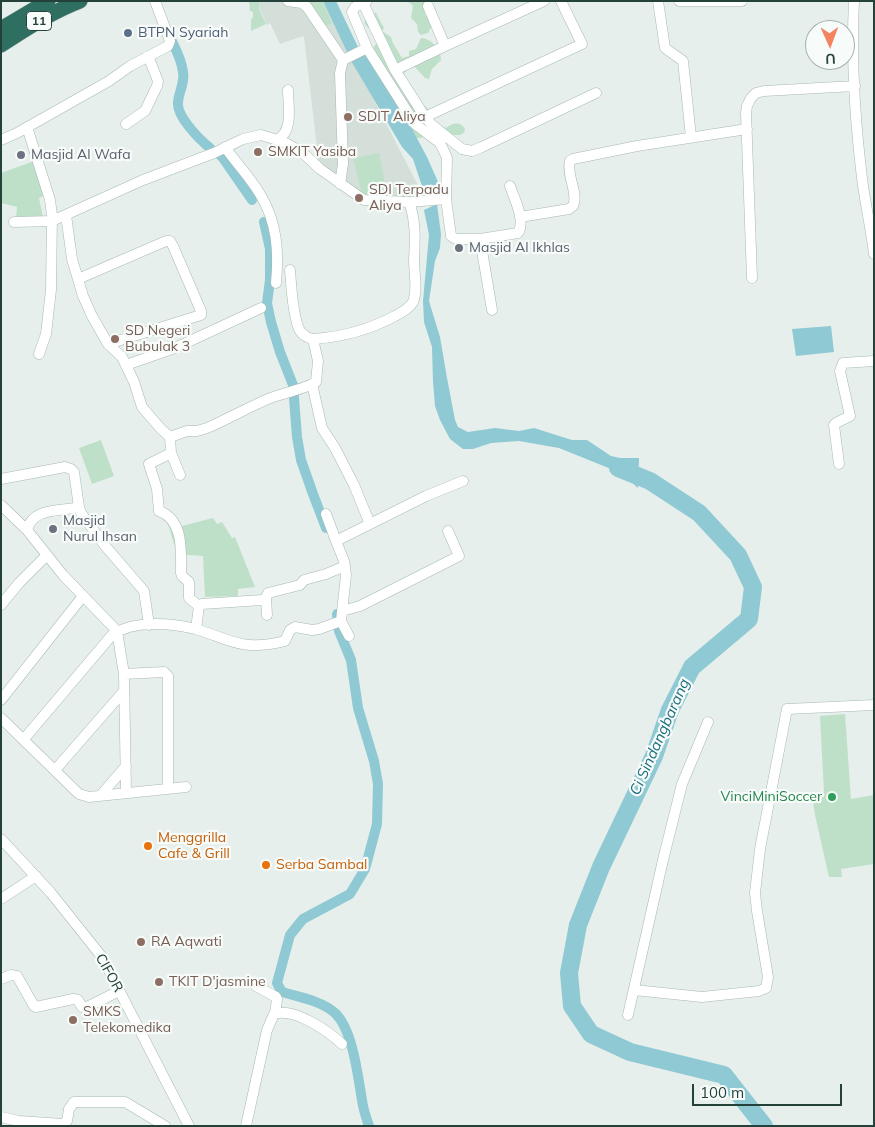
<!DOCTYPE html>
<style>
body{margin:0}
#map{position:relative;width:875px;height:1127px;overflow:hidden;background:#e6efeb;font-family:Mulish,sans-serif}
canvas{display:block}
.frame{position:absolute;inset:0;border:2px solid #24423a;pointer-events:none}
.north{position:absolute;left:805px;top:20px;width:50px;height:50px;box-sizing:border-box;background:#f7fbf9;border:1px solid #a3b1ad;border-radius:50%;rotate:178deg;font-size:14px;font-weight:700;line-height:20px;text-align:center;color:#24423a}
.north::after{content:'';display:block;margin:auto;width:18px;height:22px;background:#f4845f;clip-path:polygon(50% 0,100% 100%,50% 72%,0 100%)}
.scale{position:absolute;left:692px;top:1084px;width:150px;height:22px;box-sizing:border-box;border:2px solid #24423a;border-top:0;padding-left:6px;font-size:15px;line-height:18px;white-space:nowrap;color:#24423a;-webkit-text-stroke:4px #f7fbf9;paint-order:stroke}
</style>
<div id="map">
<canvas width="875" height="1127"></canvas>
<div class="frame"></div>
<div class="north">U</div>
<div class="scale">100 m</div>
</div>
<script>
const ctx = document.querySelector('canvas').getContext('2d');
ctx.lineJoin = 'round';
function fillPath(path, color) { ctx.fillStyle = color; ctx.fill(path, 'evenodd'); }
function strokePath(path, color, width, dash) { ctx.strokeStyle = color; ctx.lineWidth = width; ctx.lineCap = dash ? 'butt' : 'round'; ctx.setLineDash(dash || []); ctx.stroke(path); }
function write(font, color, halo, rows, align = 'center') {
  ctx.font = font + ' Mulish,sans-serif'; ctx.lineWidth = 4.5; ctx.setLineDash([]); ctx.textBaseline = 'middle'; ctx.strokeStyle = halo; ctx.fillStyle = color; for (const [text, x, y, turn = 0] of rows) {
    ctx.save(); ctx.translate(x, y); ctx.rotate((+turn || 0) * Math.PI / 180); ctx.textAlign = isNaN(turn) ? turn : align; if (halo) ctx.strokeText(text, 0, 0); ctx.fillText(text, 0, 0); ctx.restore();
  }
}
const built = new Path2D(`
 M256,1H323L425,199L361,196L319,165L304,37L303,36L280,44L270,23L267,25Z`);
const green = new Path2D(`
 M249,1H259V9L266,24L251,31V19L253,18V12L250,11Z
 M303,1H322L332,23L319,29Z
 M405,1H426C427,7 424,10 425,15L431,19L432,26L428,33L421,35L418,32L417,24L411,18L413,6L410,3Z
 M372,12L376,13L384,28L382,31L391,37L393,43L402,58L409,56V51L416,49L421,38C432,39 441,49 441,60L432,69L429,79L425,78L413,65L404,73C405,84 415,86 415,98L421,106H425L430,111L433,121L446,128C453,123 460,121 465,129C463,139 456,133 449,136L448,142L444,144L425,135L421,138H416L411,132L413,124L406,119L397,105L401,104L371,51L378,41C376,38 374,34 372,31C367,26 363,26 365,18Z
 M379,153L387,194H362L353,158Z
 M34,161L47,194L39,198L43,217L16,219L17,207L1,203V173Z
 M101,440L114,476L92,484L79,448Z
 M166,517L178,527L213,518L217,524L222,522L232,538L235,537L255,587L238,589V596L205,597L203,556L177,554Z
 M845,714L851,799L874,795V864L841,869L842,877H829L815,815L812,795L824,792L820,716Z`);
const water = new Path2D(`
 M323,1H336L359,49L348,54Z
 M366,52L412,129L427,157L442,191L426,198L413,159L402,147L350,59Z
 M437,204L441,234L440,248L435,261L429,301L440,337L447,378L455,420L458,427L468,432L495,428L519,431L534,428L572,440H587L611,456L620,458H639L638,488L621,473L559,448L519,441L491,443L473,449H463L450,439L440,420L435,406L433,382L432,347L424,322L423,301L429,235L424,210Z
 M831,326L834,352L796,356L792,329Z`);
const canal = new Path2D(`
 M168,33C174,47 181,56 183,72C185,83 179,91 178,102C176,116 200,140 210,148
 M220,155L223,158L252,200
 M264,222L270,249V280L267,303L271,322L280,352L293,385L297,437L301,460L313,494L326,528
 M337,614L339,631L351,660L358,708L374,761L378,784L377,824L365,869L350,894L303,919L290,935L277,983L282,992C299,997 322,1001 335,1013C353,1030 358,1077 362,1100C363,1109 366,1117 369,1126`);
const river = new Path2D(`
 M618,468L650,481L699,513L738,555L753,587L749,619L692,667L670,710L654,756L601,867L578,925L569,973L572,1006L591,1034L630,1052L724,1075L764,1126`);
const minor = new Path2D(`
 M288,1L302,3L307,7L343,60
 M367,1L355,7L352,12L367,48L415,124L440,143L443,149L447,158L446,199L451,236L456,239H480L518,233C526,221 514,198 510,186
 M658,1L665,48L683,61L691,137
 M679,1H742
 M854,1C851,60 855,120 862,178C865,203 871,228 874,254
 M363,3L395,70L425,117L432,125L462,149L472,151L482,147L596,93
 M428,6L445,46
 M343,60L367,48
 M395,70L445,46L544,1
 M425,117L582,44L561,1
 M126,124L145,111L157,86L158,81L148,56
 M27,127L50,200L52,215L51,290L46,334L39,354
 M1,140L17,133L109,81L130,66L168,46L170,41L155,1
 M277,140C294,131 288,106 288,90
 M225,147C236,163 250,177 260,194C277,222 279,251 276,283
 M340,184L343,164L340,73L343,60
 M66,215L72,259L83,296L92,316L108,344L122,357L134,382L142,407L161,429L170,437L187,431H197L207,428C228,419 247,408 268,399C280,394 308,388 316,382L318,361L313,339
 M520,217L569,209L573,206C579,193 566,176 570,161L573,159L637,146L747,129
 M14,222L52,221L143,180L214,153L243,139L261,135L284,142L302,152L320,169L364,200L409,202L446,199
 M480,239L492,310
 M290,270C291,284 293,319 300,331C303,335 308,338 313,339C342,337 369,330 395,316C401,313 409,309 413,302C418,290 414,273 414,260C415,241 416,220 409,202
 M752,278L746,113L747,106L751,98L756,93L764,91L855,86
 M78,279L166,241H170L173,246L201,311V315L108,344
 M126,365L175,348L261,308
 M312,384L322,428L335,448L354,485L370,524
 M170,437L171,453L180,475
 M171,453L149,464L157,489L159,511C184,520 181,551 181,573L182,576L189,582V598L199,606
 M839,464L834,425L836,423L850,416L840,371L843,363L874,361
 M1,479L65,467L71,469L74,472L79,507L81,513L106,547L144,591L149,625
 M1,505L27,530L63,575L117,631L124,674L126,792
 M326,514L336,541
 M27,530C33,507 59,512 79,507
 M266,598L267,615
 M1,605L19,583L47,555
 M342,611L360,606L459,556L448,531
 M196,629L199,606L202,604L262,600L266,598L268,593L300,585L304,580L326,574L345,566
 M349,636L341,621L346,575L344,561L336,541L426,496L463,481
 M124,674L164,672L168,676V789
 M1,700L83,596
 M1,718L79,794L89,797L186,787
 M24,739L112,635C133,620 171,623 195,629C213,633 230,644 250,645C262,646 273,644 285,641L290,630L295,627L312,630L319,629L341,621
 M55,770L124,691
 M101,795L126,766
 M1,839L51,893L102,957L189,1126
 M1,899L36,876
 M1,979L11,975L17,976L34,1006L36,1007L73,999L78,1000L82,1007H87L119,991
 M256,986L276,997L277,999L275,1014
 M634,990L702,997L759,991L766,988L768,977L757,911L755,893L760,849L787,709L874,705
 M628,1015L663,860L682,784L708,722
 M1,1117L19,1121L63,1124L67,1121L69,1109L74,1102H125L165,1126
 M246,1126L267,1030L274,1014C294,1007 328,1031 342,1044`);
const highway = new Path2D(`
 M1,29L48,1
 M1,45C26,29 51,12 80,1`);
const markers = [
 [128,33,5,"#5c6f8a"],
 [348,117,5,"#8d6e63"],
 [258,152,5,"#8d6e63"],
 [21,155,5,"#6b7280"],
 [359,198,5,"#8d6e63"],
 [459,248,5,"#6b7280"],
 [115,339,5,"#8d6e63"],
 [53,529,5,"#6b7280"],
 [832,797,5,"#2e9e5b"],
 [148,846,5,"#e8710a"],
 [266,865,5,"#e8710a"],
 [141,942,5,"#8d6e63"],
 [159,982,5,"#8d6e63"],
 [73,1020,5,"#8d6e63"]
];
const shields = [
 [39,21,25]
];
const shieldNames = [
 ["11",39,21]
];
const serviceNames = [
 ["BTPN Syariah",138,33]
];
const educationNames = [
 ["SDIT Aliya",358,117],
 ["SMKIT Yasiba",268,152],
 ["SDI Terpadu",369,190],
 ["Aliya",369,206],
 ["SD Negeri",125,331],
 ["Bubulak 3",125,347],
 ["RA Aqwati",151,942],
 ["TKIT D'jasmine",169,982],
 ["SMKS",83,1012],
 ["Telekomedika",83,1028]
];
const worshipNames = [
 ["Masjid Al Wafa",31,155],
 ["Masjid Al Ikhlas",469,248],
 ["Masjid",63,521],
 ["Nurul Ihsan",63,537]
];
const leisureNames = [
 ["VinciMiniSoccer",822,797]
];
const foodNames = [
 ["Menggrilla",158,838],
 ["Cafe & Grill",158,854],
 ["Serba Sambal",276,865]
];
const streetNames = [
 ["CIFOR",109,973,61]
];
const waterNames = [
 ["Ci Sindangbarang",660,737,-66]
];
fillPath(built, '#d4dfda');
fillPath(green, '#bfe0c8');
fillPath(water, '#8ec9d4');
strokePath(canal, '#8ec9d4', 10);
strokePath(river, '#8ec9d4', 18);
strokePath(minor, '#a8b8b2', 11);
strokePath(highway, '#c2cac8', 16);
strokePath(minor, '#fff', 10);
strokePath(highway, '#2f6f62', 15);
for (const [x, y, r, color] of markers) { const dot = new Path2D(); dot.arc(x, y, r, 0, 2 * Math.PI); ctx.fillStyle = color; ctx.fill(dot); strokePath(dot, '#f7fbf9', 2); }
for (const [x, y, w] of shields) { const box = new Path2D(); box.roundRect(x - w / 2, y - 9.5, w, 19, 4); ctx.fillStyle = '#f7fbf9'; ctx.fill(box); strokePath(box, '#24423a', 1); }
write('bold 12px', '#24423a', null, shieldNames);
write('14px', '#4e5e75', '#f7fbf9', serviceNames, 'left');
write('14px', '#785e54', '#f7fbf9', educationNames, 'left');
write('14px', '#5b616d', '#f7fbf9', worshipNames, 'left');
write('14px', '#27864d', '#f7fbf9', leisureNames, 'right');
write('14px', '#c56008', '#f7fbf9', foodNames, 'left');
write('14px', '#24423a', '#f7fbf9', streetNames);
write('italic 15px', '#1c6f80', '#f7fbf9', waterNames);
</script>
